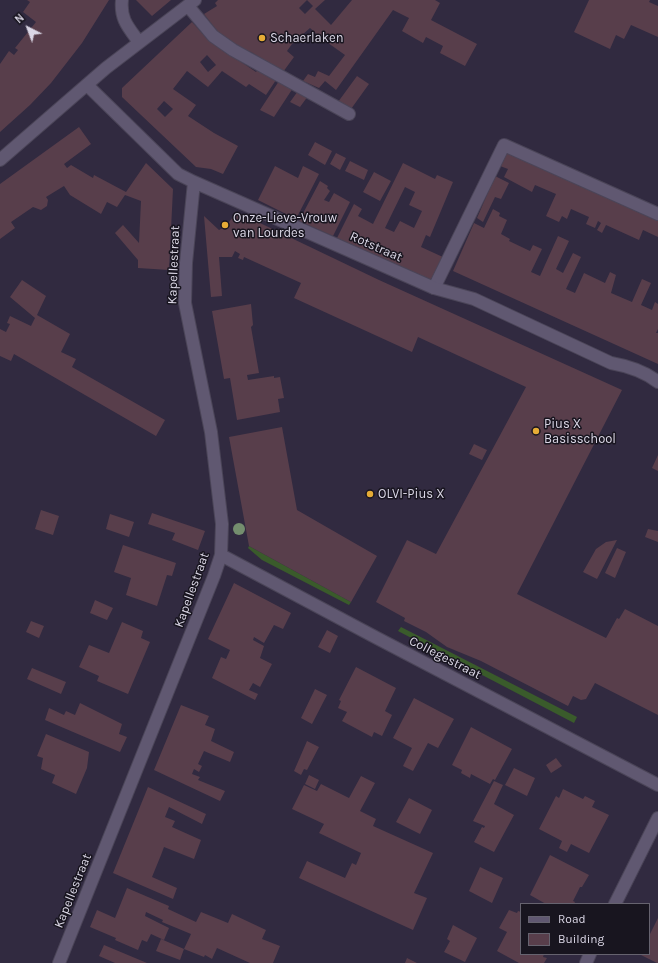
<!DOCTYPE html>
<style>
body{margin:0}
#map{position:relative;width:658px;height:963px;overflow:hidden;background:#312a40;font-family:Karla,sans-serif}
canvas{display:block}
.legend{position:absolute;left:520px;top:903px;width:130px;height:52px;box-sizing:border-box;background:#18151f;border:1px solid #66636f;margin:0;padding:5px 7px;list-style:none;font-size:12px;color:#dbd7e6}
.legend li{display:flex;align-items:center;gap:8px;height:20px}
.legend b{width:20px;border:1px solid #66636f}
.north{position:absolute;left:8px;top:8px;width:40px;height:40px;-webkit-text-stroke:3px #18151f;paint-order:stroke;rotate:318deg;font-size:11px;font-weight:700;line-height:16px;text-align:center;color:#dbd7e6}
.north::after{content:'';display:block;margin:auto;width:14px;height:18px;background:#dbd7e6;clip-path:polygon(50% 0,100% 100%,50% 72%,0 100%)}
</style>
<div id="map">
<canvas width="658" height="963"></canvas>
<ul class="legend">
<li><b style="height:5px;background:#605871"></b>Road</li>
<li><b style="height:11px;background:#583e4b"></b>Building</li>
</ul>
<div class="north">N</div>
</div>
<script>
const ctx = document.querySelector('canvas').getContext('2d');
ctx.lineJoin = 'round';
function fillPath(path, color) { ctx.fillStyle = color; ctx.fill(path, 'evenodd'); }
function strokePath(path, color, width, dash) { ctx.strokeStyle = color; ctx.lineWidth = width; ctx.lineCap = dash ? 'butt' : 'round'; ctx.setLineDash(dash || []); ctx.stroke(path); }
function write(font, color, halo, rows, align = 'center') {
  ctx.font = font + ' Karla,sans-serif'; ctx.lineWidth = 3; ctx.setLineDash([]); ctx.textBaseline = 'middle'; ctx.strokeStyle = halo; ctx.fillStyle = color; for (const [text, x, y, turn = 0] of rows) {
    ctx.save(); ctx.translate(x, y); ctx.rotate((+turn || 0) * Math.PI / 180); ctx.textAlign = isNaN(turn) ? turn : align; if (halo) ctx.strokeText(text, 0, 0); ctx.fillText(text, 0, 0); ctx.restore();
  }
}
const green = new Path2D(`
 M249,546L351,602L349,605L262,560L248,548Z
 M401,627L577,717L574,723L398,631Z`);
const building = new Path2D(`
 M27,0H109L82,43L51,83L30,105L0,132V64L9,51L14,55L18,50L15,48L36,22L23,12L30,2Z
 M136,0H171L152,16Z
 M218,0H307L299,8L305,14L313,6L307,0H325L315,9L331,25L352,0H435L440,3L431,20L477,44L465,66L440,53L443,46L426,37L423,43L402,31L409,18L393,10L336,90L325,81L319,88L303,81L308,74L315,77L318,71L329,76L345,55L321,38L310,28L292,44L287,51L294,57L283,72L251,52L245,51L218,32L204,14L217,6L215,3Z
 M589,0H650L649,2L658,6V37L631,25L624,39L616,35L610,49L574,32Z
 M192,22L210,42L217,44L228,53L256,72L258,69L276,80L266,95L249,84L246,87L222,71L208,87L187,71L173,89L196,105L188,116L214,133L238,146L223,174L211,169L196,167L122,97V88ZM207,55L216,65L208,72L200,62ZM164,101L173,109L165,117L157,109Z
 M357,76L369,84L351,109L338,102Z
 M279,81L293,88L274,117L260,110Z
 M298,91L308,96L300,107L290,102Z
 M79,127L91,144L64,164L67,168L71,165L93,178L94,175L126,192L146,163L173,189L169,270L138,268V260L115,233L123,225L139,243L141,201L125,195L117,207L107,202L101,214L70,195L64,186L46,197L48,200L47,206L41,210L33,207L11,222L15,228L0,239V184Z
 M315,142L332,151L325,165L308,155Z
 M507,152L658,220V237L643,230L639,240L606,225L602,233L597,230L601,223L598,221L595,228L586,224L589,217L571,209L567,219L562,216L559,222L546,216L556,194L535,185L532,192L504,177L508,169L500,166Z
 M336,153L346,158L340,170L330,164Z
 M350,161L368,170L364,180L345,171Z
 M403,163L435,179L437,175L453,182L430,237L426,235L421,247L445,258L433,283L337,238L354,204L362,209L358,216L373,224ZM405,187L415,192L409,205L422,211L414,228L400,221L394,232L385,228Z
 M275,166L298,178L303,166L319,174L296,219L258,200Z
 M374,172L391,181L380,201L363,192Z
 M495,176L509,183L501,199L495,197L483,222L477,218Z
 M320,181L328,186L327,188L330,191L324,200L329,202L334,193L350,202L333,236L299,221Z
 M493,209L500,213L499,216L507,220L501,234L510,239L509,241L530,251L533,245L542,249L531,272L540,276L558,236L569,241L556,269L563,273L573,253L581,257L566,289L575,293L584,273L605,283L610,272L616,275L611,293L632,302L642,279L651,283L641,305L652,310L655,302L658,304V329L656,333H658V364L453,271L474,223L484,228Z
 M237,212L379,280L622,390L517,594L606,638L617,618L619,619L625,609L658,626V715L595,683L586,699L581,700L573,696L568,706L481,661L447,647L426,632L404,621L405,618L376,602L407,540L436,554L526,387L418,337L412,352L294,298L301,283L244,257L243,260L238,258L240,254L235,251L232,257H219L222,296L211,297L204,216L219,230L225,227Z
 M22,280L46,296L37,315L70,334L61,352L76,359L72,367L165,420L156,436L14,354L11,361L0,356V329L6,332L10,324L7,323L10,316L31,326L35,318L10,297Z
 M251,304L253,325L251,327L259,373L247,375L248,380L274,376V378L280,377L284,398L278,399L280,412L237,420L230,378L224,379L212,311Z
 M282,427L297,510L377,556L351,602L249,546L229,437Z
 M474,444L487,450L482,460L469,454Z
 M658,455V471L652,468Z
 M41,510L59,516L53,535L35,529Z
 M152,513L205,531L198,550L172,540L175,533L148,524Z
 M110,514L134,522L129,537L106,529Z
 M648,529L658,531V542L645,537Z
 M617,540L597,579L583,572L596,549L606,542Z
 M123,545L176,563L172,576L167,575L157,606L126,595L131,578L114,572Z
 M617,548L626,552L615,578L605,573Z
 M234,583L291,613L283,629L274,625L264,643L254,637L253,640L264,646L260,658L272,664L260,687L253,683L249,690L258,694L255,700L212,678L221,657L226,659L230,650L208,639Z
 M95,600L113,608L107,620L90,613Z
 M31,621L44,626L39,638L26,632Z
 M122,622L143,631L141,638L150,642L128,694L97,681L99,676L79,667L89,645L109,653Z
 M327,630L338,636L330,653L318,647Z
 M356,667L396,688L385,711L392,715L382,736L374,732L372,737L342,721L347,712L338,708L341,701L339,700Z
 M32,668L66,682L61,694L27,679Z
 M315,689L327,695L312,724L301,718Z
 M414,698L454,719L438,748L428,743L413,771L403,766L412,748L393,738Z
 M80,703L122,724L119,734L127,737L120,752L45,720L49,708L64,715L66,711L75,715Z
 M181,705L209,716L205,725L215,729L211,741L234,752L230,762L204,751L198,764L202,766L199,772L194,769L192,774L200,777L198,780L225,791L220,801L154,770Z
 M471,727L512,749L495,780L493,779L490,784L471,774L470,778L461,773L462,770L452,765Z
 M46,734L89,752L87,768L76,794L52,783L55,775L41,769L43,758L37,756Z
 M307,741L319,747L307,770L304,769L301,775L294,771Z
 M556,758L562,766L551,773L546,765Z
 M514,768L535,778L527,796L505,785Z
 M309,775L319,780L315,789L305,784Z
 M361,776L375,783L360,811L376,819L373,826L433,853L414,893L427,898L413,930L299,878L307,861L345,878L352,863L356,865L361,853L319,833L324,824L292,809L304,785L317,791L321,784L349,798Z
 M494,781L503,785L494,804L514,815L494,852L474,842L482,827L484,828L485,826L473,821Z
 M148,787L206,814L202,824L169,807L165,817L175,821L172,827L201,840L194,859L164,847L161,855L152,877L177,888L173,899L113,873Z
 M563,789L583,799L585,796L595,801L592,807L609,815L589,853L571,844L567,852L559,848L562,841L539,829L556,796L559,798Z
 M409,798L432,810L420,834L396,822Z
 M550,855L589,875L582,887H580L573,901L575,902L574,904H546L530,895Z
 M480,867L503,878L492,903L469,891Z
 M127,888L169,906L168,909L196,922L201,912L228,923L232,914L266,930L262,939L280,946L273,963H250L217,948L212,959L205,955L204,957L184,949L191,934L162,922L163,920L146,912L145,916L169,928L164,940L151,934L147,942L142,940L138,950L115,940L116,938L90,927L97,910L115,918Z
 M509,910L517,913L518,911L521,912V954H544L543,957L547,958L544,963H519L497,951L507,932L499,928Z
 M658,918V963H657L639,954H649V936Z
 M453,925L477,938L465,962L444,952L450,941L447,939Z
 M161,939L184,949L180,960L156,951Z
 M104,945L147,963H115L99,956Z
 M407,958L417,963H405Z`);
const lane = new Path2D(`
 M434,288L504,145L658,214`);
const street = new Path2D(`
 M122,0C120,19 128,27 139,42
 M188,6L213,36L233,50L349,114
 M87,85L178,174L194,182L434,288L474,299L611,363C628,366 644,371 658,382
 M0,160L106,68L195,0
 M221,555L375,637L658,785
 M615,904L658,818
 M59,963L214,576L221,555L222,524L211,432L185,303L186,263L194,182
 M586,963L590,954`);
const trees = [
 [239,529]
];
const markers = [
 [262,38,4,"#e6ac36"],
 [225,225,4,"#e6ac36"],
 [536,431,4,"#e6ac36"],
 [370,494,4,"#e6ac36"]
];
const poiNames = [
 ["Schaerlaken",270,38],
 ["Onze-Lieve-Vrouw",233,218],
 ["van Lourdes",233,233],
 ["Pius X",544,424],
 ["Basisschool",544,439],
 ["OLVI-Pius X",378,494]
];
const streetNames = [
 ["Rotstraat",376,247,24],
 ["Kapellestraat",174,265,-88],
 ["Kapellestraat",192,590,-70],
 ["Collegestraat",445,658,27],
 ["Kapellestraat",73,891,-68]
];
fillPath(green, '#3a5b2b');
fillPath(building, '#583e4b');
strokePath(lane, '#4b4558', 14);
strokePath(street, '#4b4558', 14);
strokePath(lane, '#605871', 12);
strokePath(street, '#605871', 12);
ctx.fillStyle = '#748e6e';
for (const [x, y] of trees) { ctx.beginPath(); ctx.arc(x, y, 6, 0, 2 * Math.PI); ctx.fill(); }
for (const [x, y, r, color] of markers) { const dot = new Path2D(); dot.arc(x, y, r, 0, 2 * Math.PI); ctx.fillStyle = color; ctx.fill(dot); strokePath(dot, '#18151f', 1.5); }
write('13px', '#dbd7e6', '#18151f', poiNames, 'left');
write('13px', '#dbd7e6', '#18151f', streetNames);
</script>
